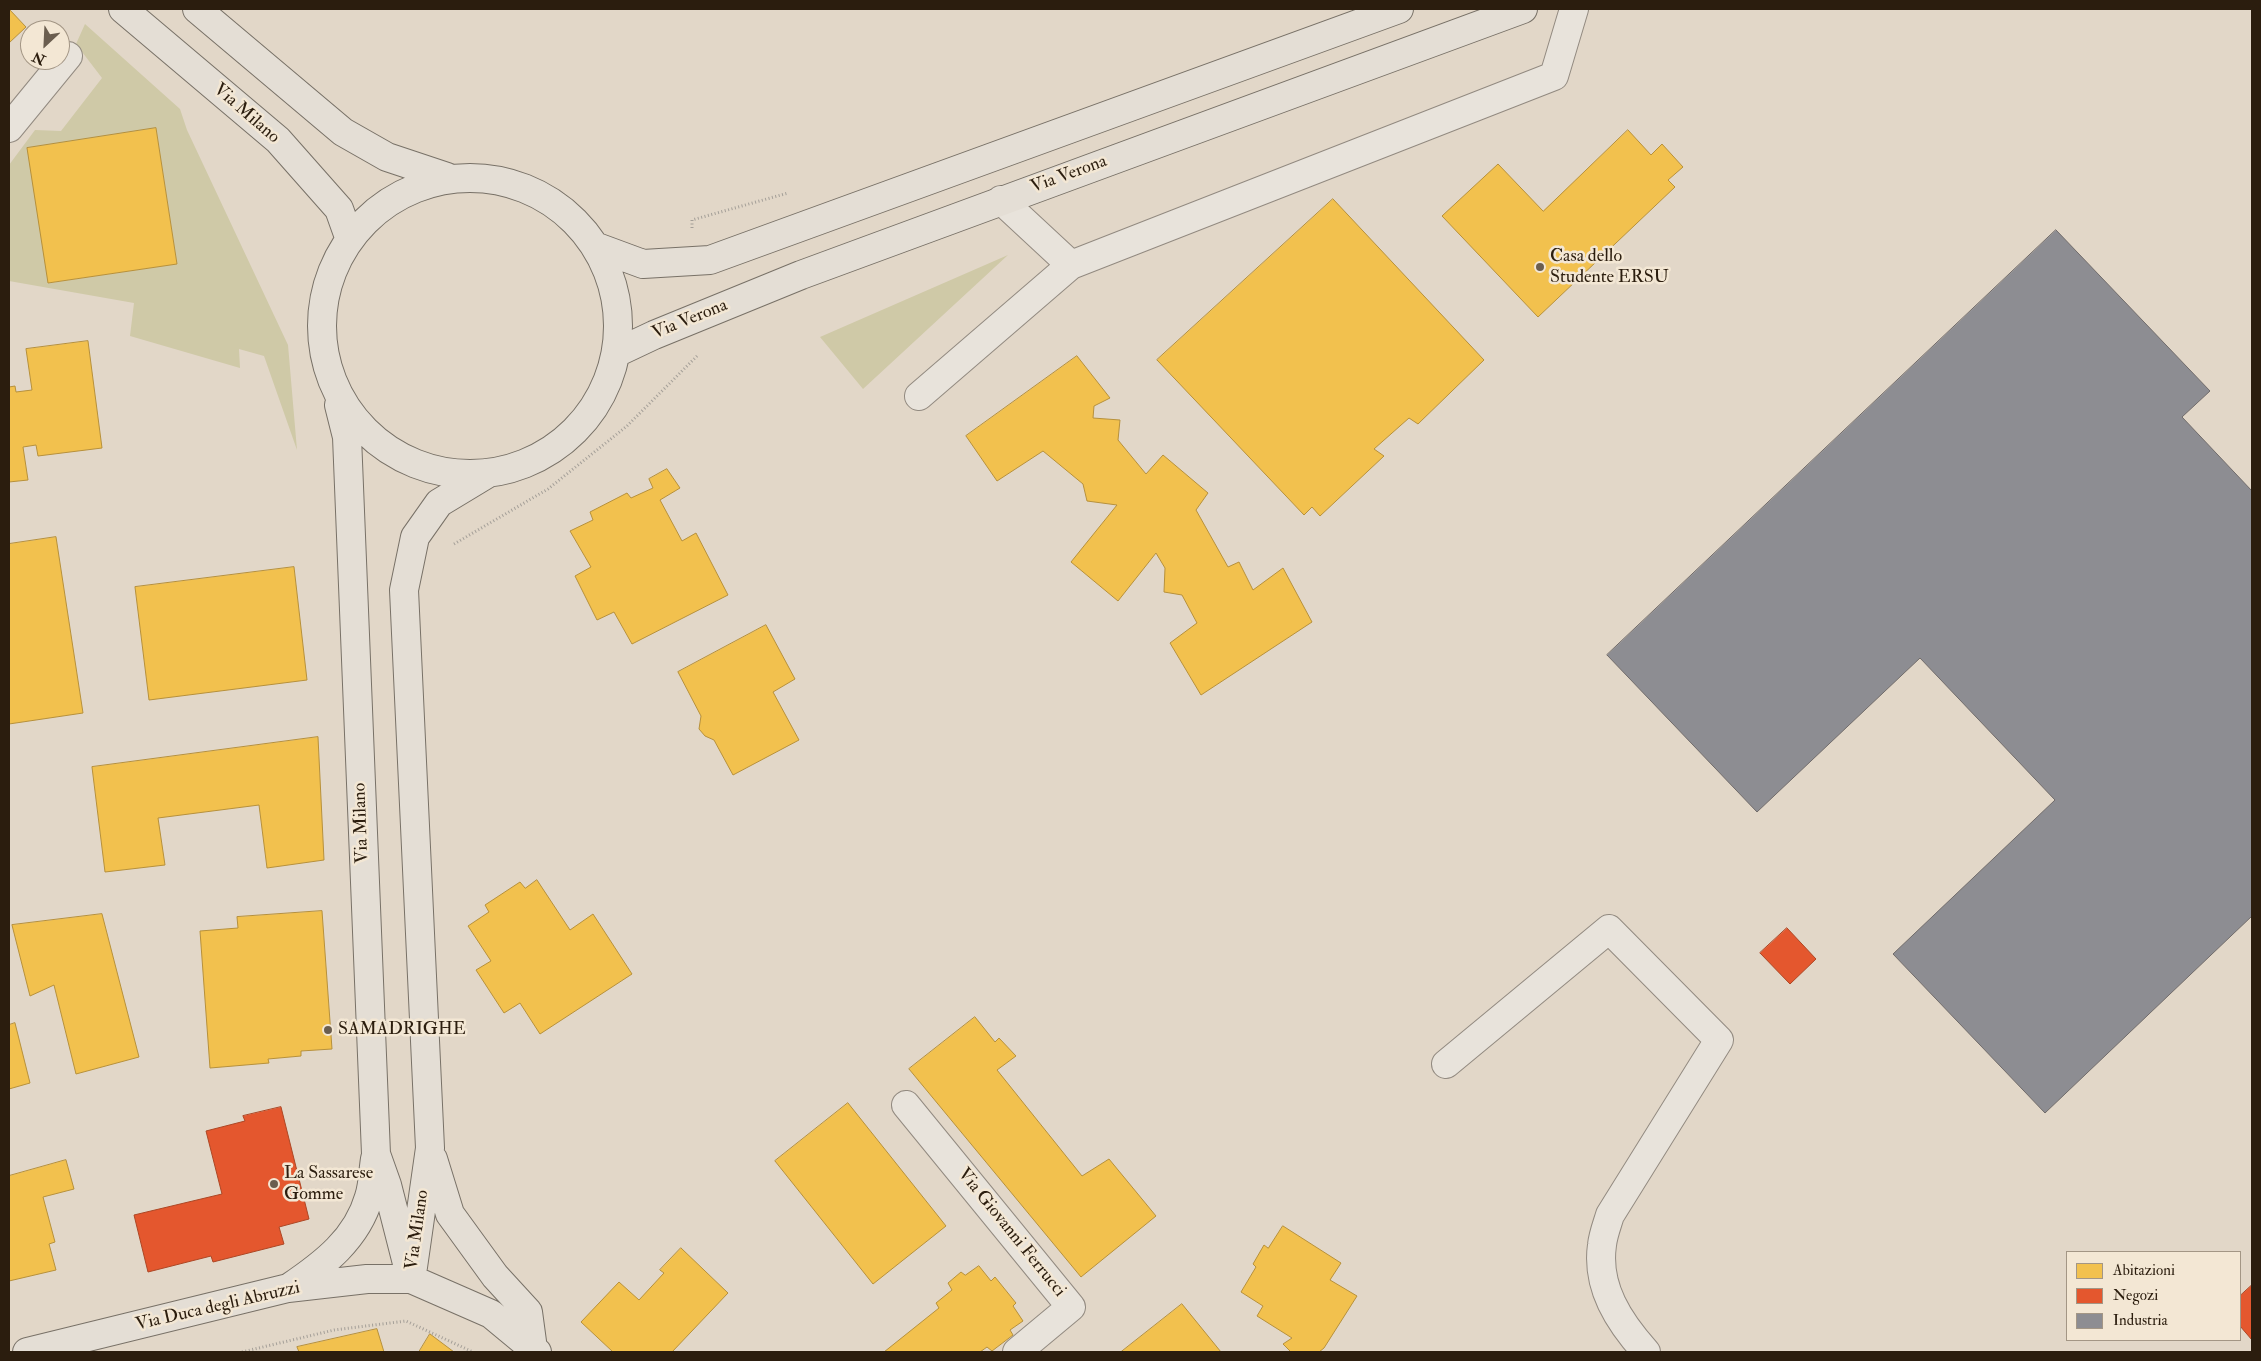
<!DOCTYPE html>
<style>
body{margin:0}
#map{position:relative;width:2261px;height:1361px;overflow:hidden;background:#e2d7c8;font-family:"IM FELL Double Pica",serif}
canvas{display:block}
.frame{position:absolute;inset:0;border:10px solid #2b1d0e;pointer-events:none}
.legend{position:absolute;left:2066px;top:1251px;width:175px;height:90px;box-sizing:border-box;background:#f3e7d4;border:1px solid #a39685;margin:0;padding:6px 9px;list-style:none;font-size:15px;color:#2b1d0e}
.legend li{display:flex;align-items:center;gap:10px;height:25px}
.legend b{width:25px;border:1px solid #a39685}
.north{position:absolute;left:20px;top:20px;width:50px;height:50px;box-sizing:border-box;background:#f3e7d4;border:1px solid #a39685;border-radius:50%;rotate:205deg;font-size:14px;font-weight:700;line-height:20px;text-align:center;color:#2b1d0e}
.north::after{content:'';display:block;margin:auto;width:18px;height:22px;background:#6b5e4f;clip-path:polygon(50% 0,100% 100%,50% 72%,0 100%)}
</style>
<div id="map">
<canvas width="2261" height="1361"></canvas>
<div class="frame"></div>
<ul class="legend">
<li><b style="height:14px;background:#f2c14e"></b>Abitazioni</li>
<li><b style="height:14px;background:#e4572e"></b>Negozi</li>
<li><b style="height:14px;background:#8d8d92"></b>Industria</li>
</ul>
<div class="north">N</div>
</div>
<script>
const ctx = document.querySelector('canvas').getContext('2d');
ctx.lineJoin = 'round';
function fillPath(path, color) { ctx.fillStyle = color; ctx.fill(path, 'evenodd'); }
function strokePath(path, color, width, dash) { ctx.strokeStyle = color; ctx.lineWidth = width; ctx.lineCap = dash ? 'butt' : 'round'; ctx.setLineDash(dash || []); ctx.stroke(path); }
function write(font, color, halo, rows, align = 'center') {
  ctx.font = font + ' "IM FELL Double Pica",serif'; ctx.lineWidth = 5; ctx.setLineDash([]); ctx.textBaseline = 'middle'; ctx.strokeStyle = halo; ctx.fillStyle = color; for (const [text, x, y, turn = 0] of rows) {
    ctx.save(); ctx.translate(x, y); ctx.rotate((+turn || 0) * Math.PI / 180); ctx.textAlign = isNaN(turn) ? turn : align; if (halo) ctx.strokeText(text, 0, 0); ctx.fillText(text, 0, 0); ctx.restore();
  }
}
const green = new Path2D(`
 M85,24L180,109L187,130L288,345L297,450L264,356L239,349L240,368L130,336L134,303L9,281V165L35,130L61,131L102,78L76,44ZM156,128L177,264L49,283H48Z
 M1008,255L863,389L820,337Z`);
const homes = new Path2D(`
 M9,9L26,27L9,43Z
 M156,128L177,264L48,283L27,148Z
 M1628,130L1651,155L1662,144L1683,167L1668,180L1675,187L1538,317L1442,216L1498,164L1543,211Z
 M1333,199L1484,360L1418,424L1409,418L1374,449L1384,456L1320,516L1312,507L1304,515L1157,360Z
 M88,341L102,448L38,456L36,445L23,447L28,480L9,482V387L15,386L16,392L32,390L26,349Z
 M1077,356L1110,398L1094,406L1093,418L1120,420L1118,440L1146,474L1163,455L1208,493L1196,510L1228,567L1239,562L1253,590L1283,568L1312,622L1201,695L1170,643L1197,623L1182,595L1164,592L1165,568L1156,553L1118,601L1071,562L1117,505L1087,501L1083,484L1043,451L997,481L966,436Z
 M667,469L680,488L660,500L682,541L696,533L728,595L632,644L614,612L597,620L575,576L591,567L570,531L593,520L590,512L627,493L631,498L653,488L649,479Z
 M56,537L83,713L9,724V544Z
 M294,567L307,680L149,700L135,587Z
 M766,625L795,679L773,692L799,740L733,775L714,740L705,736L699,729L701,716L678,672Z
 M318,737L324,860L267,868L259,805L158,818L165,865L105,872L92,767Z
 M537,880L570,930L593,914L632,974L540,1034L520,1003L504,1013L476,970L491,961L468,926L489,912L485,905L520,882L525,888Z
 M322,911L332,1049L301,1051V1056L268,1059L269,1063L210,1068L200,931L238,928L237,917Z
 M102,914L139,1057L76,1074L54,985L30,996L12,925Z
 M975,1017L995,1042L999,1038L1016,1056L997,1070L1082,1176L1109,1159L1156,1216L1081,1277L909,1069Z
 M15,1023L30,1083L9,1089V1025Z
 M848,1103L946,1226L873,1284L775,1161Z
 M66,1160L74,1189L43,1197L55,1242L49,1244L56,1270L9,1281V1176Z
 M1283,1226L1341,1263L1330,1280L1357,1296L1324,1348L1319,1352H1291L1283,1344L1292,1338L1257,1316L1263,1306L1241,1292L1256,1267L1253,1264L1264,1245L1268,1248Z
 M681,1248L728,1293L672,1352H613L581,1322L619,1282L639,1300L664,1273L660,1270Z
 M979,1266L991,1281L995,1277L1016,1303L1013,1306L1023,1321L1010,1330L1013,1335L992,1351L987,1347L980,1352H884L939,1308L936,1303L952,1290L948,1283L961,1272L965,1275Z
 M1182,1304L1221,1352H1121Z
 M377,1329L384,1352H299L297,1347Z
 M430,1334L454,1352H419Z`);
const shops = new Path2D(`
 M1787,928L1816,959L1790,984L1760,953Z
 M281,1107L309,1219L279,1227L284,1244L213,1262L211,1256L148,1272L134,1215L222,1194L206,1131L245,1121L243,1116Z
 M2252,1285V1340L2240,1326V1296Z`);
const industry = new Path2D(`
 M2056,230L2210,391L2182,417L2252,491V916L2045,1113L1893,954L2055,800L1920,658L1757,812L1607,655Z`);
const path = new Path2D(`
 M692,228V220L788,193
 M454,544L548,489L627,426L698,355
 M242,1352L334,1330L406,1321L473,1352`);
const minor = new Path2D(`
 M9,128L68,56
 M1001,200L1071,265L1554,76L1574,9
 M919,396L1071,265
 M1446,1064L1609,929L1719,1040L1610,1215C1607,1225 1603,1235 1602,1245C1596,1287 1619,1322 1646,1352
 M906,1105L1071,1307L1017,1352`);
const major = new Path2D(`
 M123,9L278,140L339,209L349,237
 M197,9L343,132L387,157L447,177
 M322 326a148 148 0 1 1 296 0a148 148 0 1 1-296 0Z
 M597,247L643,264L710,260L1399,9
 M618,352L654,335L801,275L1523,9
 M339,405L347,437L376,1154L387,1185L411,1279
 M433,1159L450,1214L495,1276L528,1312L533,1349
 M413,1267L430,1148L404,590L415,537L439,503L487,474
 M290,1287C324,1264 357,1239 369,1197C373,1185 373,1171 375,1159
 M27,1352L288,1288L367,1279H411L491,1314L537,1352`);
const markers = [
 [1540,267,5,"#6b5e4f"],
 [328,1030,5,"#6b5e4f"],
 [274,1184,5,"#6b5e4f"]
];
const streetNames = [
 ["Via Milano",246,114,41],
 ["Via Verona",1069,175,-20],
 ["Via Verona",690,320,-22],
 ["Via Milano",362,823,-92],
 ["Via Milano",418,1230,-82],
 ["Via Giovanni Ferrucci",1011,1233,51],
 ["Via Duca degli Abruzzi",218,1307,-13]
];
const poiNames = [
 ["Casa dello",1550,257],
 ["Studente ERSU",1550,278],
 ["SAMADRIGHE",338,1030],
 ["La Sassarese",284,1174],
 ["Gomme",284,1195]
];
fillPath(green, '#cfc9a7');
fillPath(homes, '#f2c14e');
strokePath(homes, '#b6903b', 1);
fillPath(shops, '#e4572e');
strokePath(shops, '#ac4624', 1);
fillPath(industry, '#8d8d92');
strokePath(industry, '#706b6a', 1);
strokePath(minor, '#928a80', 30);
strokePath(major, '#787167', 30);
strokePath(path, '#a49f98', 3, [1, 2.5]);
strokePath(minor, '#e8e3db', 28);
strokePath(major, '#e4ded5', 28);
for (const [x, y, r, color] of markers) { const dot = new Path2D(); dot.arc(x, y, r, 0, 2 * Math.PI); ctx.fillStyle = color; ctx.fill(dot); strokePath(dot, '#f3e7d4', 2); }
write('18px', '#2b1d0e', '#f3e7d4', streetNames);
write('18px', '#2b1d0e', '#f3e7d4', poiNames, 'left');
</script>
